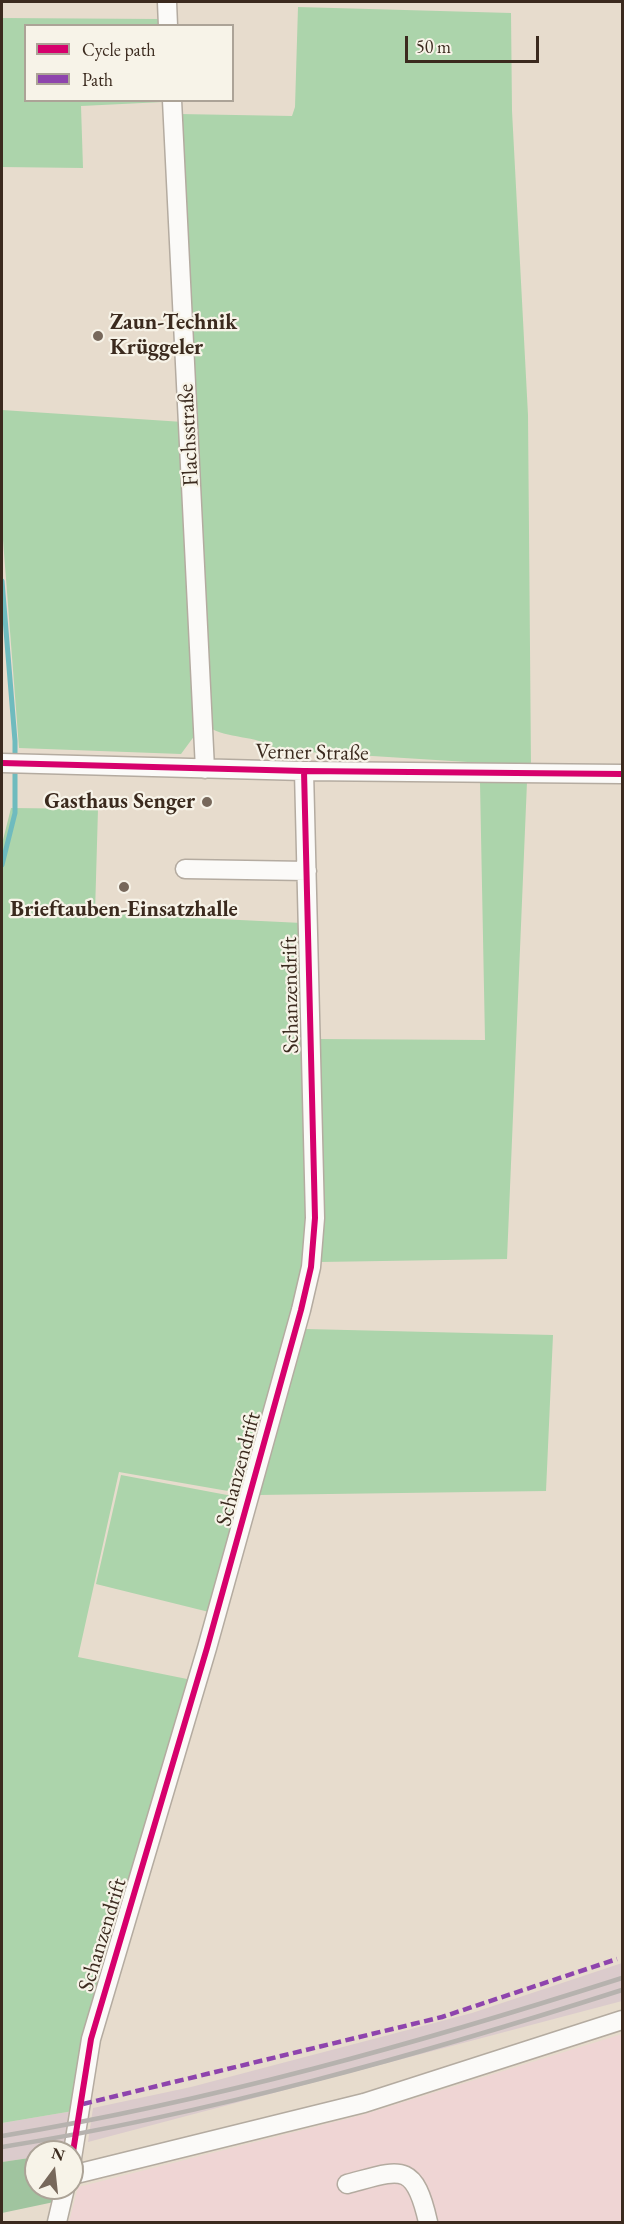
<!DOCTYPE html>
<meta charset="utf-8">
<style>
body{margin:0}
#map{position:relative;width:624px;height:2224px;overflow:hidden;background:#e7dccd;font-family:"EB Garamond",serif}
canvas{display:block}
.frame{position:absolute;inset:0;border:3px solid #3b2a1e;pointer-events:none}
.legend{position:absolute;left:24px;top:24px;width:210px;height:78px;box-sizing:border-box;background:#f7f3e8;border:2px solid #aca397;margin:0;padding:8px 10px;list-style:none;font-size:18px;color:#3b2a1e}
.legend li{display:flex;align-items:center;gap:12px;height:30px}
.legend b{width:30px;border:2px solid #aca397}
.north{position:absolute;left:24px;top:2140px;width:60px;height:60px;box-sizing:border-box;background:#f7f3e8;border:2px solid #aca397;border-radius:50%;rotate:15deg;font-size:16px;font-weight:700;line-height:24px;text-align:center;color:#3b2a1e}
.north::after{content:'';display:block;margin:auto;width:21px;height:27px;background:#77685b;clip-path:polygon(50% 0,100% 100%,50% 72%,0 100%)}
.scale{position:absolute;left:405px;top:36px;width:134px;height:27px;box-sizing:border-box;border:3px solid #3b2a1e;border-top:0;padding-left:8px;font-size:18px;line-height:21px;white-space:nowrap;color:#3b2a1e;-webkit-text-stroke:4px #f7f3e8;paint-order:stroke}
</style>
<div id="map">
<canvas width="624" height="2224"></canvas>
<div class="frame"></div>
<ul class="legend">
<li><b style="height:8px;background:#d6006c"></b>Cycle path</li>
<li><b style="height:8px;background:#8e44ad"></b>Path</li>
</ul>
<div class="north">N</div>
<div class="scale">50 m</div>
</div>
<script>
const ctx = document.querySelector('canvas').getContext('2d');
ctx.lineJoin = 'round';
function fillPath(path, color) { ctx.fillStyle = color; ctx.fill(path, 'evenodd'); }
function strokePath(path, color, width, dash) { ctx.strokeStyle = color; ctx.lineWidth = width; ctx.lineCap = dash ? 'butt' : 'round'; ctx.setLineDash(dash || []); ctx.stroke(path); }
function write(font, color, halo, rows, align = 'center') {
  ctx.font = font + ' "EB Garamond",serif'; ctx.lineWidth = 4.5; ctx.setLineDash([]); ctx.textBaseline = 'middle'; ctx.strokeStyle = halo; ctx.fillStyle = color; for (const [text, x, y, turn = 0] of rows) {
    ctx.save(); ctx.translate(x, y); ctx.rotate((+turn || 0) * Math.PI / 180); ctx.textAlign = isNaN(turn) ? turn : align; if (halo) ctx.strokeText(text, 0, 0); ctx.fillText(text, 0, 0); ctx.restore();
  }
}
const built = new Path2D(`
 M622,2034V2222H69L78,2187L362,2115Z`);
const industrial = new Path2D(`
 M622,1963V2001L88,2142L93,2108L191,2087L472,2013Z
 M73,2111L65,2152H36V2157L2,2162V2123Z`);
const green = new Path2D(`
 M298,7L511,13L512,111L528,415L531,766L277,750C262,736 231,739 212,729L179,114L292,116L295,107Z
 M2,18L160,19L161,26H26V100L163,102L81,106L83,168L2,167Z
 M2,410L183,422L198,731L181,754L19,748L2,527Z
 M527,782L507,1259L320,1262L316,1039L485,1040L480,783Z
 M11,808L98,809L95,913L302,923L311,1217L307,1270L245,1494L119,1472L78,1657L192,1680L73,2111L2,2123V844Z
 M306,1329L553,1335L546,1491L257,1495Z
 M121,1475L243,1498L213,1613L96,1584Z`);
const forest = new Path2D(`
 M36,2157V2188H57L54,2202L2,2213V2162Z`);
const stream = new Path2D(`
 M2,581L15,741V813L2,865`);
const minor = new Path2D(`
 M167,2L168,26
 M172,100L205,769
 M2,763L304,771L622,774
 M185,869L307,871
 M72,2158L91,2039L207,1648L301,1310L311,1267L315,1218L304,771
 M72,2175L364,2103L622,2020
 M347,2184C400,2170 414,2160 428,2222
 M57,2222L65,2188`);
const rail = new Path2D(`
 M2,2136C213,2101 419,2043 622,1978
 M2,2147C213,2113 419,2055 622,1990`);
const quiet = new Path2D(`
 M83,2104L442,2017L617,1959`);
const cycleway = new Path2D(`
 M2,763L304,771L622,774
 M72,2158L91,2039L207,1648L301,1310L311,1267L315,1218L304,771`);
const markers = [
 [98,336,6,"#77685b"],
 [207,802,6,"#77685b"],
 [124,887,6,"#77685b"]
];
const poiNames = [
 ["Zaun-Technik",110,323],
 ["Krüggeler",110,348],
 ["Gasthaus Senger",195,802,"right"],
 ["Brieftauben-Einsatzhalle",124,910,"center"]
];
const streetNames = [
 ["Flachsstraße",189,435,-93],
 ["Verner Straße",312,753,1],
 ["Schanzendrift",291,995,-91],
 ["Schanzendrift",239,1469,-75],
 ["Schanzendrift",103,1935,-73]
];
fillPath(built, '#efd5d4');
fillPath(industrial, '#dbcbcc');
fillPath(green, '#acd4ab');
fillPath(forest, '#a0c49f');
strokePath(stream, '#6fbbbe', 5);
strokePath(minor, '#b4aba0', 21);
strokePath(minor, '#fbfaf8', 18);
strokePath(rail, '#b6b2ae', 4.5);
strokePath(quiet, '#8e44ad', 4.5, [9, 4.5]);
strokePath(cycleway, '#d6006c', 6);
for (const [x, y, r, color] of markers) { const dot = new Path2D(); dot.arc(x, y, r, 0, 2 * Math.PI); ctx.fillStyle = color; ctx.fill(dot); strokePath(dot, '#f7f3e8', 2); }
write('bold 22px', '#3b2a1e', '#f7f3e8', poiNames, 'left');
write('22px', '#3b2a1e', '#f7f3e8', streetNames);
</script>
